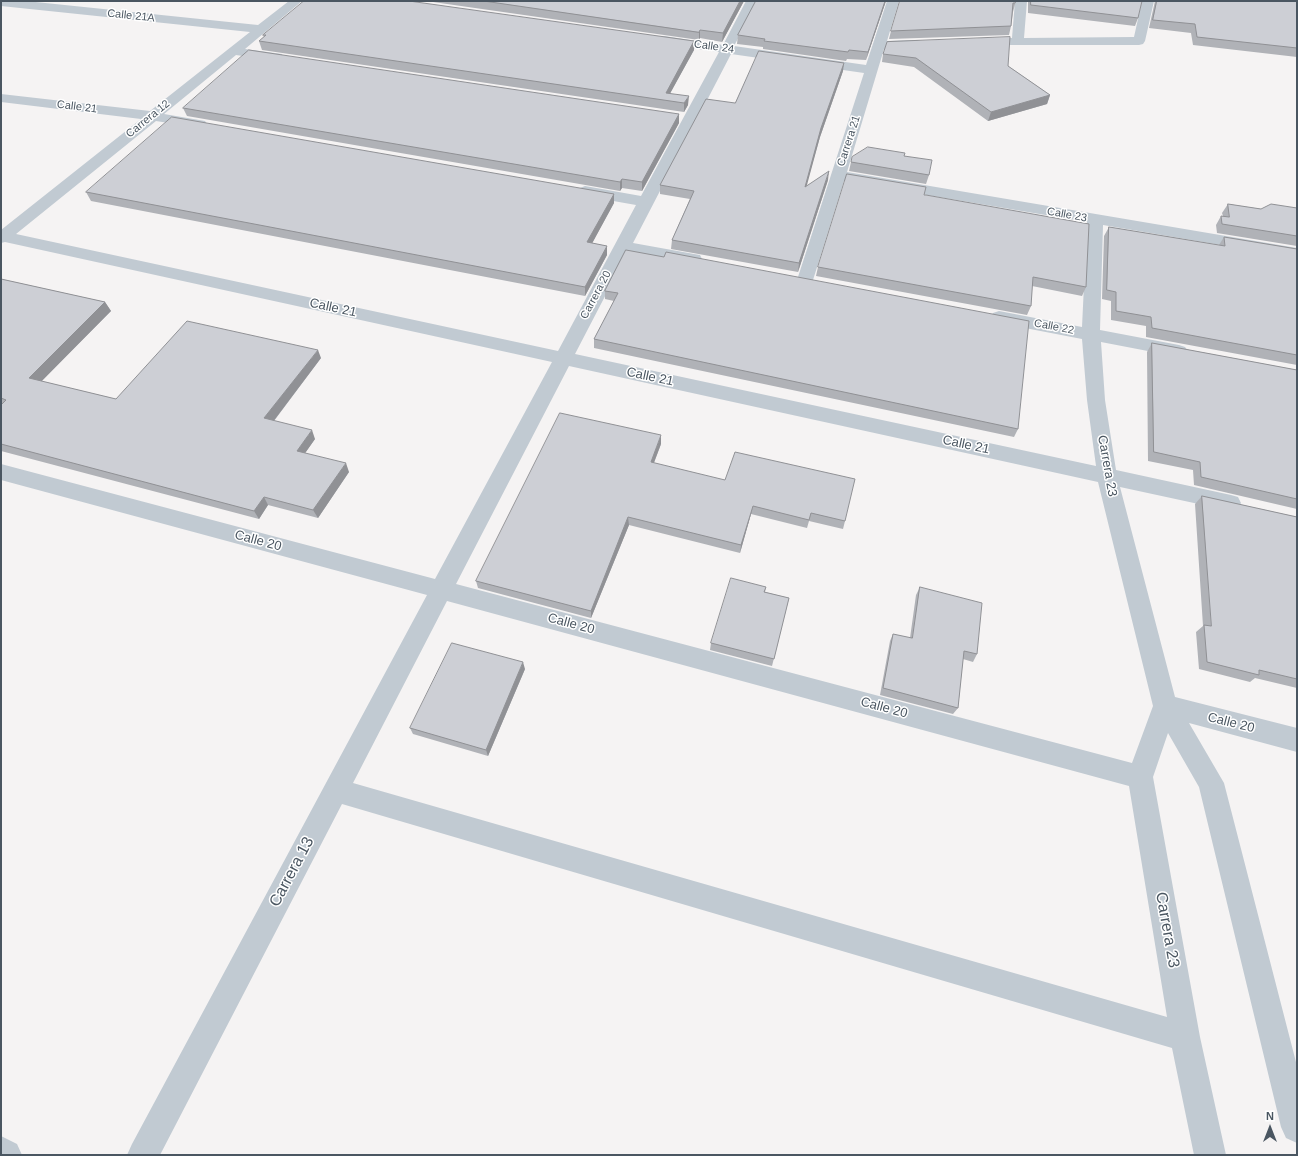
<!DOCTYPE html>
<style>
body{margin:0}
#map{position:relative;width:1298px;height:1156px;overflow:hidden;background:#f5f3f3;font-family:Helvetica,sans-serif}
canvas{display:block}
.frame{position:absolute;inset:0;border:2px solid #4a5661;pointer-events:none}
.north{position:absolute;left:1250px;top:1108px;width:40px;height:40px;-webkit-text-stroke:3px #fff;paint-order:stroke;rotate:0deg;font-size:11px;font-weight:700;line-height:16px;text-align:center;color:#4a5661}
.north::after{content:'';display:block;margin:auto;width:14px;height:18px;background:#4a5661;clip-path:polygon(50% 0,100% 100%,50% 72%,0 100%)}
</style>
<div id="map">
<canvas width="1298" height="1156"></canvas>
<div class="frame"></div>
<div class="north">N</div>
</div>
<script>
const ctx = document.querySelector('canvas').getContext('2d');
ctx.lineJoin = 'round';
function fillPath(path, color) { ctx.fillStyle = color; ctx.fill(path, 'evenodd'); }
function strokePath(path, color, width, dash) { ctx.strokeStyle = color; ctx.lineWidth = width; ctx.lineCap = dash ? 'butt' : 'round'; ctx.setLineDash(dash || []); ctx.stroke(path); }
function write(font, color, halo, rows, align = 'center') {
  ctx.font = font + ' Helvetica,sans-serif'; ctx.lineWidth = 3; ctx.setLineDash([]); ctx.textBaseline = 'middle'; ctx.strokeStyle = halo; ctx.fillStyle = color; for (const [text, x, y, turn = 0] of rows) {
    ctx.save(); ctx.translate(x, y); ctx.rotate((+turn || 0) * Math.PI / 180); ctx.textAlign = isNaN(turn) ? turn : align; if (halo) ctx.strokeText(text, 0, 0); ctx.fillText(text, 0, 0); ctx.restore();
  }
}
const street = new Path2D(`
 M1,1H26L258,25L289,1H302L245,49L282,54L283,57L282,60L277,61L236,55L164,114L205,121L207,124L205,127L200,128L156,121L16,234L558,351L636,205L585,196L580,194L577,191L580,188L585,186L641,196L719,52L664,44L660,43L658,40L660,37L664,36L723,45L746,1H758L734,46L866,65L887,1H899L887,41L917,40L921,41L923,44L921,47L917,48L884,49L847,172L1297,248V258L1103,225L1100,330L1179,345L1185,347L1188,351L1185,355L1179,357L1101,342L1105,400L1116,470L1231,495L1238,497L1241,503L1238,509L1231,511L1120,487L1175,697L1297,728V752L1189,723L1224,783L1297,1066V1143L1286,1138L1281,1127L1199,787L1168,733L1153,777L1200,1037L1226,1155H1194L1172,1048L342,804L160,1155H127L132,1144L427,595L1,480V464L435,579L552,362L5,242L1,243V230L141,119L1,102V94L150,111L250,32L1,6ZM731,54L864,73L797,280L799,284L805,285L811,284L813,280L844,181L1087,222L1082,327L999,311L993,313L990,317L993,321L999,323L1082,339L1087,400L1096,466L575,354L628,252L694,264L700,263L702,259L700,255L694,254L633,243ZM569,366L1098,482L1153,706L1132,763L456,584ZM447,601L1129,786L1167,1017L353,783Z
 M1015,1H1027L1024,38L1134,37L1142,1H1154L1145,41L1143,44L1139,45H977L975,42L977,39L981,38H1012Z
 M1,1136L17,1144L22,1155H1Z`);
const wall = new Path2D(`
 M426,1H744L722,42L700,38L699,40Z
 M886,1L866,60L847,59L846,61L763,49V47L737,44L738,35Z
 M1016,1L1013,12L1011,26L1009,35L889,39L891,31Z
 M1028,1H1142L1138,18L1135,26L1028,13Z
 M1155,1H1297V57L1193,45L1191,33L1149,28Z
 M263,35L694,41V50L670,93L688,105L684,112L262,50L259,41L264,37Z
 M883,54L1008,66L1050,95L1047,104L988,121L914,67L882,62Z
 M843,71L820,137L806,186L828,180L798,272L671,249L672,240L690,199L660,194V185L735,103Z
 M183,108L679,114V123L642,191L622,188L620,191L187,116Z
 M905,156L929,175L926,184L849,171L851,162Z
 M86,192L614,194V203L592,243L607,246V255L585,296L91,201Z
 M924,195L1086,287L1082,296L1032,286L1031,306L1027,315L816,276L818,267Z
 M1228,204L1261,209L1297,208V246L1217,233L1216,225L1221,216H1223L1222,213Z
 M1109,227L1219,245L1224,237L1297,249V365L1146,337V326L1111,320V301L1102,299L1104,236Z
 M626,250L1018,429L1014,437L594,348V339L614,301L605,299V291Z
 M1,279L105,302L111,311L41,381L116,399L321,358L274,421L315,439L305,453L349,472L318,518L268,505L259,519L1,451Z
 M1152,343L1297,370V509L1194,485L1193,470L1148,461L1147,352Z
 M661,444L654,463L845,521L843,529L809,521L807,528L751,514L740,553L629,525L591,618L478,588L476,581Z
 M1202,496L1297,517V688L1255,678L1250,682L1199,669L1196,632L1203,626L1195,504Z
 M766,587L765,592L789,598L772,666L710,650L711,643Z
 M920,587L977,654L973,662L963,659L958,708L953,714L880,695L890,641L893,634L910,638L916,595Z
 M525,669L488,756L413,734L410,728Z`);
const shadedWall = new Path2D(`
 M740,1H744L722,42L723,33Z
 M885,1H886L866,60L868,52Z
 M700,30V38L699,40V32Z
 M694,41V50L666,101V93Z
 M844,63L843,71L820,137L804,196L805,187L821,128Z
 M1050,95L1047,104L988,121L991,112Z
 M689,96L688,105L684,112V103Z
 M679,114V123L642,191V182Z
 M829,171L828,180L798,272L799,263Z
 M622,179V188L620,191V182Z
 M614,194V203L588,251L587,242Z
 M607,246V255L585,296V287Z
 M105,302L111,311L36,387L29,378Z
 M318,350L321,358L269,427L264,418Z
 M312,430L315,439L301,459L297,451Z
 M661,435V444L651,470V462Z
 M346,463L349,472L318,518L313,510Z
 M264,497L268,505L259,519L254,511Z
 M753,506L751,514L740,553L741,545Z
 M628,517L629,525L591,618V611Z
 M523,662L525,669L488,756L486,750Z`);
const building = new Path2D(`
 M304,1H409L694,41L666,93L689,96L684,103L259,41L266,35H263Z
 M484,1H740L723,33L700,30L699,32Z
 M756,1H885L868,52L849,50L848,52L764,41L765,39L738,35Z
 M900,1H1016L1015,3H1013L1011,26L891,31Z
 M1031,1H1142L1138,18L1031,5Z
 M1157,1H1297V48L1197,37L1195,24L1153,20Z
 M1010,37L1008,66L1050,95L991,112L916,58L883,54L887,42Z
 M249,50L679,114L642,182L622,179L620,182L183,108Z
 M759,51L844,63L821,128L805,187L829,171L799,263L672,240L694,191L660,185L706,99L735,103Z
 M172,117L614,194L587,242L607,246L585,287L86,192Z
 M868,147L905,153L904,156L932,160L929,175L851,162L852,157Z
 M847,174L926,187L924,195H926L1089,224L1086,287L1033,277L1031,306L818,267Z
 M1228,204L1261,209L1271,204L1297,208V236L1222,224L1221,216L1229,217Z
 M1109,227L1225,246L1224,237L1297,249V355L1152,328L1151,317L1116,311V292L1107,290Z
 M626,250L664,257L666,252L1029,321L1018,429L594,339L618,293L605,291Z
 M1,279L105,302L29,378L116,399L187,321L318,350L264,418L312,430L297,451L346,463L313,510L264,497L254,511L1,444V405L6,400L1,398Z
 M1152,343L1297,370V499L1201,477L1200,462L1154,452Z
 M560,413L661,435L651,462L725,480L735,452L855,479L845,521L811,513L809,520L753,506L741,545L628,517L591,611L476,581Z
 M1202,496L1297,517V679L1259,670V675L1207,662L1204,625L1211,626Z
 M731,578L766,587L764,592L789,598L774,659L711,643Z
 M920,587L982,603L977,654L964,651L958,708L883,688L893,634L912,638Z
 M452,643L523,662L486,750L410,728Z`);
const farStreetnames = [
 ["Calle 21A",131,16,6],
 ["Calle 24",714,47,8],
 ["Calle 21",77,107,7],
 ["Carrera 12",148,119,-39],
 ["Carrera 21",849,141,-72],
 ["Calle 23",1067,215,10],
 ["Carrera 20",596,295,-62],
 ["Calle 22",1054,327,11]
];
const streetNames = [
 ["Calle 21",333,308,12],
 ["Calle 21",650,377,12],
 ["Calle 21",966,445,12],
 ["Carrera 23",1107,466,80],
 ["Calle 20",258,541,15],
 ["Calle 20",571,624,15],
 ["Calle 20",884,708,15],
 ["Calle 20",1231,723,14]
];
const nearStreetnames = [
 ["Carrera 13",292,872,-62],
 ["Carrera 23",1167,930,80]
];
fillPath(street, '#c1cad2');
fillPath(wall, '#b0b2b7');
fillPath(shadedWall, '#909195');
fillPath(building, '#cdcfd5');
strokePath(building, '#909195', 1);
write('11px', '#4a5661', '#fff', farStreetnames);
write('13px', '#4a5661', '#fff', streetNames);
write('16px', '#4a5661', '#fff', nearStreetnames);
</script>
